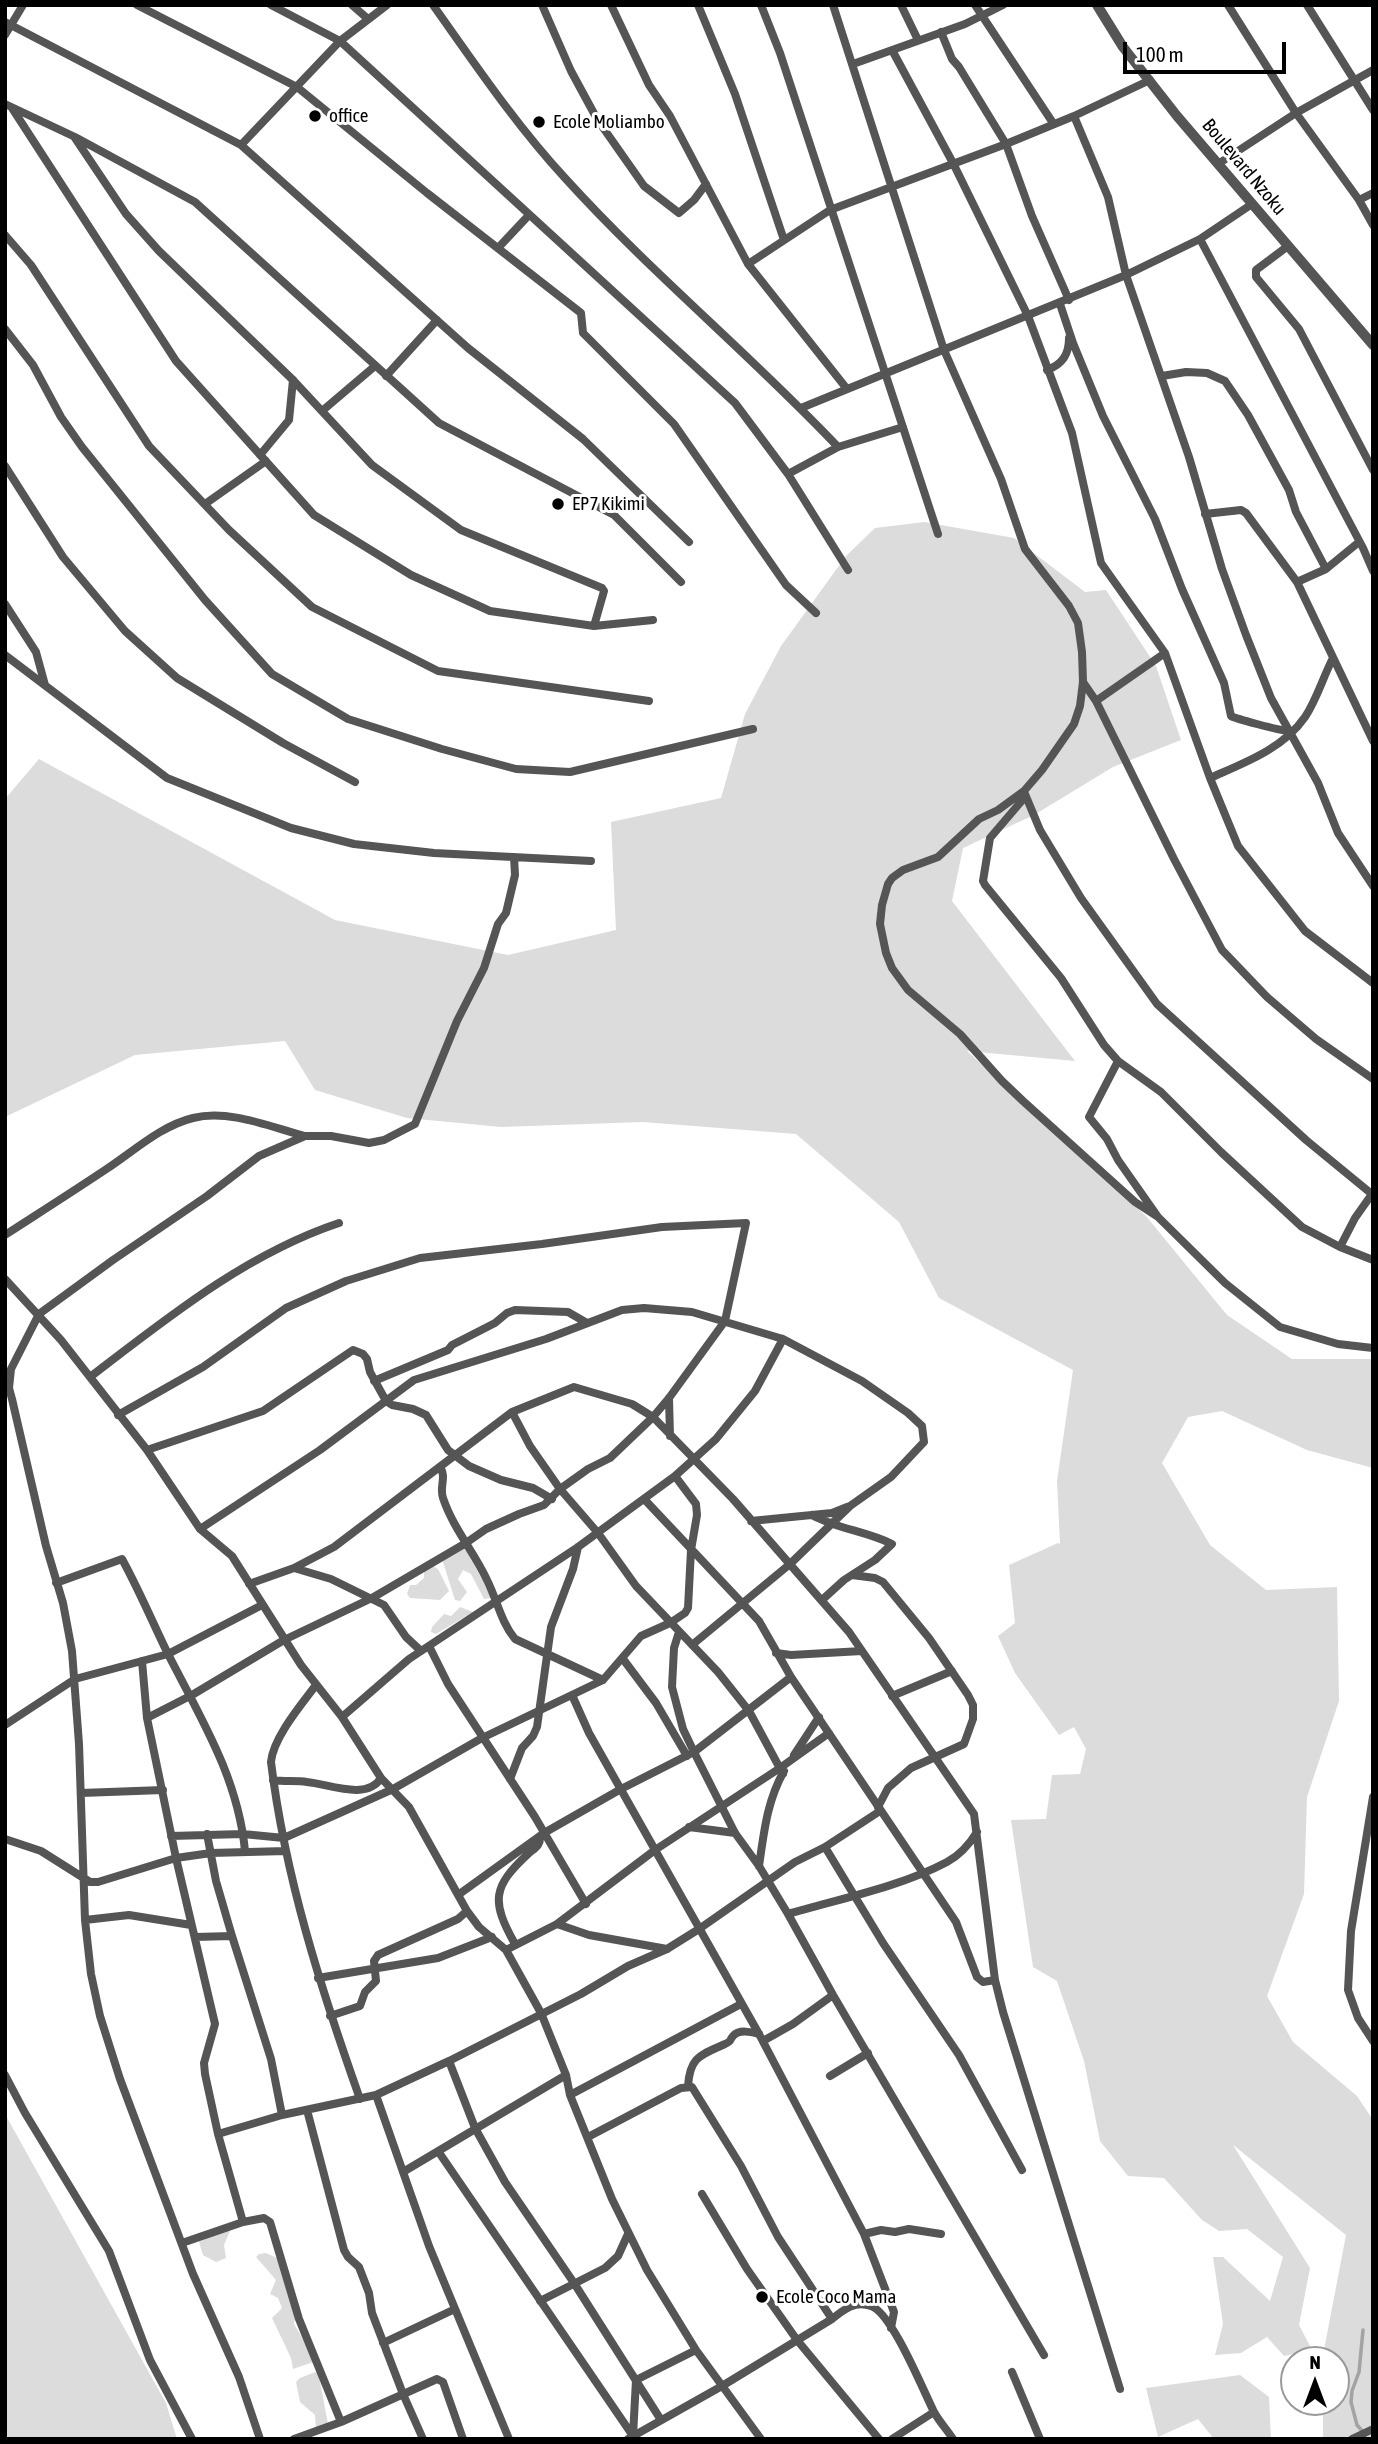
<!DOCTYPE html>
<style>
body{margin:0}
#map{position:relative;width:1378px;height:2444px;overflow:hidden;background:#fff;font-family:"Asap Condensed",sans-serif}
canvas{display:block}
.frame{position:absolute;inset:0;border:7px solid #000;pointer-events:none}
.north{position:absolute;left:1280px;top:2346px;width:70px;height:70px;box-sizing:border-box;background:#fff;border:2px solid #999;border-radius:50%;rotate:0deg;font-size:19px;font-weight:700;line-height:28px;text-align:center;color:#000}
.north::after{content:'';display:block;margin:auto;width:24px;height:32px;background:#000;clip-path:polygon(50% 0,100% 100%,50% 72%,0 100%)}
.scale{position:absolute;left:1123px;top:42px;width:163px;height:32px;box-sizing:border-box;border:4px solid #000;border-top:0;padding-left:9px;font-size:21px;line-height:24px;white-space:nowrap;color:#000;-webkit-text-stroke:5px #fff;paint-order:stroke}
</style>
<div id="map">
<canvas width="1378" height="2444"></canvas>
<div class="frame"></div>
<div class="north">N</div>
<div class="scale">100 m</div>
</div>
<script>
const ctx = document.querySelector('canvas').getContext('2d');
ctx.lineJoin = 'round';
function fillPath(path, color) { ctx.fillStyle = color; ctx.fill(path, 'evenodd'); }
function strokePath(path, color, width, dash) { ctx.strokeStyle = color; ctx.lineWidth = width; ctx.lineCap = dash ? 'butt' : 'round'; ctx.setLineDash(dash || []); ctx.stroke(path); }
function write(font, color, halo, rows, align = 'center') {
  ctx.font = font + ' "Asap Condensed",sans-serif'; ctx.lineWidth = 6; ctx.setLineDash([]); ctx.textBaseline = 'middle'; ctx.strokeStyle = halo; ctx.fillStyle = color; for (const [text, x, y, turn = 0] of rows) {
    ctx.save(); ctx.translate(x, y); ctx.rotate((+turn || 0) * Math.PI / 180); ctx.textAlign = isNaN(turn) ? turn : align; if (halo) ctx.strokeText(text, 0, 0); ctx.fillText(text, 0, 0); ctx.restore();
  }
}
const green = new Path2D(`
 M924,522L1014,538L1085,592L1106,590L1156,666L1181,740L1113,767L1034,815L963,848L952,901L1075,1061L967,1051L1146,1216L1227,1315L1292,1359H1373V1468L1307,1450L1222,1411L1188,1417L1162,1463L1210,1545L1266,1590L1337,1587L1339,1701L1307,1797L1304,1894L1267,1996L1293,2042L1357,2096L1373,2120V2439H1323V2402H1336V2360H1324V2350L1346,2235L1233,2145L1310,2268L1299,2325L1312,2350L1284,2356L1267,2337L1241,2353L1215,2355L1223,2324L1213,2257H1223L1270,2301L1283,2257L1247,2229L1219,2231L1202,2220L1164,2178L1128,2176L1100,2141L1084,2061L1057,1981L1033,1967L1011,1820L1046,1819L1052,1775L1080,1774L1086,1749L1074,1727L1059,1735L1015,1673L998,1636L1015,1623L1009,1565L1058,1543L1060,1544L1057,1481L1073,1370L939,1298L899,1222L796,1134L643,1122L501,1127L407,1118L315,1090L285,1041L135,1055L5,1117V799L39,759L335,920L508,955L616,930L611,822L721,798L745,714L781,646L846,556L875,528Z
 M465,1548L492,1598L484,1599L471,1574L463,1570L458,1579L467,1592L460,1601L455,1600L442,1559Z
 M433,1566L438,1569L449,1591L440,1600L410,1598L407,1594L410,1585H416L424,1578V1570Z
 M460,1607L473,1612L436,1634L431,1632L432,1627L444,1614L451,1616Z
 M5,2114L166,2403L177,2439H5Z
 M225,2230L230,2231L224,2245L226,2258L216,2262L203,2255L199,2242Z
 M266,2253L277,2258L295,2317L294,2324L306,2344L313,2362L293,2369L291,2358L272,2318L282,2308L278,2298L270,2294L276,2280L256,2257L259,2254Z
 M318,2371L328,2424L316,2429L315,2415L300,2402L296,2382L300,2378Z
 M1240,2375L1269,2397L1271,2439H1214L1198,2419L1158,2437L1146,2388Z`);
const stream = new Path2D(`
 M1363,2330L1359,2372L1352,2391L1351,2402L1357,2425L1364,2433L1365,2439`);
const minor = new Path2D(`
 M137,5L297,87L427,193L581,313L583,333L674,424L786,585L816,613
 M271,5L340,41L735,403L788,474L848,570
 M352,5L368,19
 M433,5C475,64 516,125 565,178C651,273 750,354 838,447
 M542,5L571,71L597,119L644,186L679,213L694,200L706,184
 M611,5L649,85L670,116L748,264L847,389
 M698,5L735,94L784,240
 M761,5L780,53L938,534
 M833,5L944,350L1001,479L1025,549L1069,606L1078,623L1082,652L1083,682L1080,706L1074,724L1042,770L1024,791L998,810L979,819L938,857L903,870L892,878L888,884L882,905L880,924L886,953L892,968L908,990L960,1034L1002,1081L1023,1101L1135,1202L1158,1217
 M901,5L918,40
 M975,5L1053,123
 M1228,5L1296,113L1359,200L1373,225
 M1307,5L1373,110
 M5,22L241,145L468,348L583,439L689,542
 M941,32L952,59L959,67L1006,144L1032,216L1069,300
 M5,35L23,5
 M892,50L953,163L1028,316L1072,433L1101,563L1165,653L1210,778L1238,846L1305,931L1373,983
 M853,64L965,24L1003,5
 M5,104L75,137L195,202L439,423L614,515L681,582
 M12,108L176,361L314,515L411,575L490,611L594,626L653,620
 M1074,116L1108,197L1126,275L1189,457L1222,569L1246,635L1271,698L1318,783L1338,833L1373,886
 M75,138L126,214L159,251L293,380L372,465L461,530L602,588L604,591L594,626
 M241,145L340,41L387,5
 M1218,164L1296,113L1373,70
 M1359,200L1373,193
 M5,235L31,265L149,446L229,530L312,607L438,671L649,701
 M1200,239L1363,548L1373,571
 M1288,246L1256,270V277L1299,329L1373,470
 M498,248L529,215
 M748,264L830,210L1006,144L1074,116L1150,80
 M1060,304L1073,343L1103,416L1155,519L1182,589L1224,683L1231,716C1236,719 1279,730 1287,731
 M5,329L33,365L61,417L82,447L205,600L272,674L348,719L442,749L516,769L570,772L753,729
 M1047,370C1063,364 1069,354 1069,338
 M386,376L437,320
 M1162,376L1186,372L1207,373L1225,381L1248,415L1289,490L1296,512L1326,569
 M801,408L1126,275L1200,239L1252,204
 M322,411L375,366
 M260,455L289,420L293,380
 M5,466L63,557L125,631L177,678L283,743L355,782
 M788,474L838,447L903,427
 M205,504L266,461
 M1205,514L1241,510L1246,513L1297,582L1373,741
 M1297,582L1326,569L1359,542
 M5,604L36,652L45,685
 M5,655L167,778L291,828L354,844L434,853L591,861
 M1083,682L1096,701L1174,859L1222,950L1267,997L1316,1039L1373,1079
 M1096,701L1165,653
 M1210,778C1244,763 1283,749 1305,717C1317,699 1323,677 1333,658
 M1025,794L1040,830L1081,898L1157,1004L1306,1140L1373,1195
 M1025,797L990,838L983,881L985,885L1061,978L1104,1045L1118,1061L1161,1092L1221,1152L1302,1227L1340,1247L1373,1260
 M1118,1061L1089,1117L1107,1139L1118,1160L1158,1217L1225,1283L1280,1327L1338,1344L1373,1348
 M5,1235C39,1213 72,1192 105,1170C133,1152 160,1126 193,1118C229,1109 270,1127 305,1136
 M1340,1247L1355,1218L1372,1194
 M5,1279L61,1340L147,1450L200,1529L232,1556L301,1665L342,1717L381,1778L409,1807L467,1911L479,1927L506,1950L541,2013L566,2075L570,2095L612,2199L647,2270L696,2350L761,2439
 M90,1377C167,1318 246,1254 339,1223
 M374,1381L448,1350L452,1345L495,1323L507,1313L515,1310L568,1312L587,1323
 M669,1398L670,1436
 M512,1412L530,1446L560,1489L598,1533L636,1586L718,1672L749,1711L783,1774
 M118,1415L203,1367L286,1308L346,1281L420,1258L542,1244L662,1227L746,1223L725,1321L669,1398L653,1417L610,1458L588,1469L560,1489L544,1505L519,1514L486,1529L466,1543L372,1598L284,1640L192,1695L147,1718
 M147,1450L263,1411L353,1350L363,1354L367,1359L370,1372L386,1401L392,1405L413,1409L426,1415L448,1450L469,1466L501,1480L533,1488L552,1499
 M440,1467C447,1477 439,1487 443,1498C453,1528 474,1552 487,1580C497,1600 501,1622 515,1639L603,1680
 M645,1500L759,1621L791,1677L956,1922L977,1977L983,1982L995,1980
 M812,1515C837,1529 866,1531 892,1544L875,1560L844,1580L822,1600
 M751,1521L832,1513L847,1507
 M200,1529L320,1450L414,1380L546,1339L622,1310L644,1308L692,1312L783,1339L862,1381L908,1413L922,1426L924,1442L891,1477L850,1506L790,1564L692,1645
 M294,1568L331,1579L384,1605L406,1637L421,1651
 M852,1575L875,1578L883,1582L929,1638L968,1695L973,1705V1719L964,1744L911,1768L888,1788L878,1807
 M56,1583L122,1559C139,1590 152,1621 167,1652C200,1717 238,1777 245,1851
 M249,1584L294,1568L334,1547L512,1412L574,1387L632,1404L653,1417L733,1499L849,1632L974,1814L995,1980L1003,2012L1120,2389
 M679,1632L674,1648L672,1687L683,1729L694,1752L735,1833L759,1866L788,1914L833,1995L1044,2355
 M429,1646L448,1684L535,1817L586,1904
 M776,1653L791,1655L862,1651
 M623,1659L656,1703L687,1756
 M142,1661L147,1718L176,1858L215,2024L204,2063L205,2074L218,2134L243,2222
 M316,1685C301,1705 273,1738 271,1762C285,1877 321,1989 360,2099
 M572,1695L589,1733L759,2034L864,2234L894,2312L891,2328
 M892,1696L952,1671
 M342,1717L409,1659L578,1547L675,1476L716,1439L755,1391L783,1339
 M5,1725L75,1679L168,1654L262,1605
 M794,1755L819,1717
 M510,1779L522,1748L533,1736L537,1727L551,1627L573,1569L578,1547
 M273,1780C285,1782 296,1780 307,1782C329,1784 367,1801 381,1778
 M81,1793L163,1790
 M1373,1797L1351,1931L1348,1990L1358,2018L1373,2041
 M689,1827L735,1833
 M207,1834L216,1881L232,1936
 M171,1836L243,1834L284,1838L393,1789L482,1738L603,1680L641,1636L670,1623L685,1613L688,1608L691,1550L697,1515L696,1504L675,1476
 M5,1839L41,1851L90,1882H98L176,1858L211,1853L286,1851
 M825,1847L883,1943L959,2055L1022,2170
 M759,1866C764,1832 767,1801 784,1771
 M458,1895L544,1833L621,1789L694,1752L791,1677
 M788,1914C839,1899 900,1887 947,1862C960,1855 969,1845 977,1832
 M85,1920L129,1915L191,1925
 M557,1924L589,1935L667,1949
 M195,1937L232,1936L271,2059L282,2115
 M515,1944C491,1901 492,1887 529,1853C535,1848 541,1845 540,1836
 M506,1950L557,1924L655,1850L780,1768L829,1733
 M318,1978L438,1958L492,1937
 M330,2016L360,2006L365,1992L376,1981L374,1961L378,1955L458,1919L467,1911
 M763,2041L793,2024L833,1995
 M449,2061L475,2128L505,2182L574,2283L661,2420
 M5,2075L25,2113L109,2251L150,2360L192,2439
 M830,2076L868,2053
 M688,2086C690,2056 701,2055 725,2044C733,2040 728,2042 733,2036C739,2029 751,2032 759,2034
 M376,2095L429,2246L509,2439
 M570,2095L741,2004
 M307,2110L344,2250L348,2257L359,2267L369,2293L372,2313L403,2394L423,2439
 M218,2134L282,2115L376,2095L449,2061L581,1994L628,1966L667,1949L699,1929L795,1862L825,1847L880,1811
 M588,2137L681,2088L692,2087L741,2166L778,2237L832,2319
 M438,2151L633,2436
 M403,2172L566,2075
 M702,2194L747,2269L797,2340L879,2439
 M864,2234L881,2230L895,2232L909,2229L941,2234
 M182,2243L243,2222L264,2218L270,2222L299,2319L341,2422
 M540,2301L605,2268L618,2256L628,2234
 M383,2343L455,2309
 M1012,2372L1040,2439
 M633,2436L636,2380L696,2350
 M260,2439L239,2377L193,2274L120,2079L100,2016L91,1974L85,1920L79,1744L72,1651L63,1603L46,1546L12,1399L9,1388L11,1369L39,1314L113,1260L207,1196L259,1156L305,1136H331L369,1143L384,1140L415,1124L457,1021L484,968L498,924L506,913L515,875L514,857
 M294,2439L341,2422L437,2379L443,2382L463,2439
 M628,2439L722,2386L832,2319C843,2310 855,2300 871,2306C892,2313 923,2390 934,2412C939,2421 947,2430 953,2439
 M892,2439L934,2412
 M1352,2439L1373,2429`);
const tertiary = new Path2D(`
 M1097,5L1123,47L1177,116L1373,345`);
const markers = [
 [315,116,7,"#000"],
 [539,122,7,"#000"],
 [558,504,7,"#000"],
 [762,2297,7,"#000"]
];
const poiNames = [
 ["office",329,116],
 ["Ecole Moliambo",553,122],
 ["EP7 Kikimi",572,504],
 ["Ecole Coco Mama",776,2297]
];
const streetNames = [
 ["Boulevard Nzoku",1244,167,50]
];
fillPath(green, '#dcdcdc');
strokePath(stream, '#a3a3a3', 3.5);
strokePath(minor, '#555', 8);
strokePath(tertiary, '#555', 10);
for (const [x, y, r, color] of markers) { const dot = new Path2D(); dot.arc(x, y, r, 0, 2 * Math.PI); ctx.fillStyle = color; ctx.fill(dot); strokePath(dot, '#fff', 2.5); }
write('19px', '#000', '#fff', poiNames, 'left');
write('19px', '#000', '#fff', streetNames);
</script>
